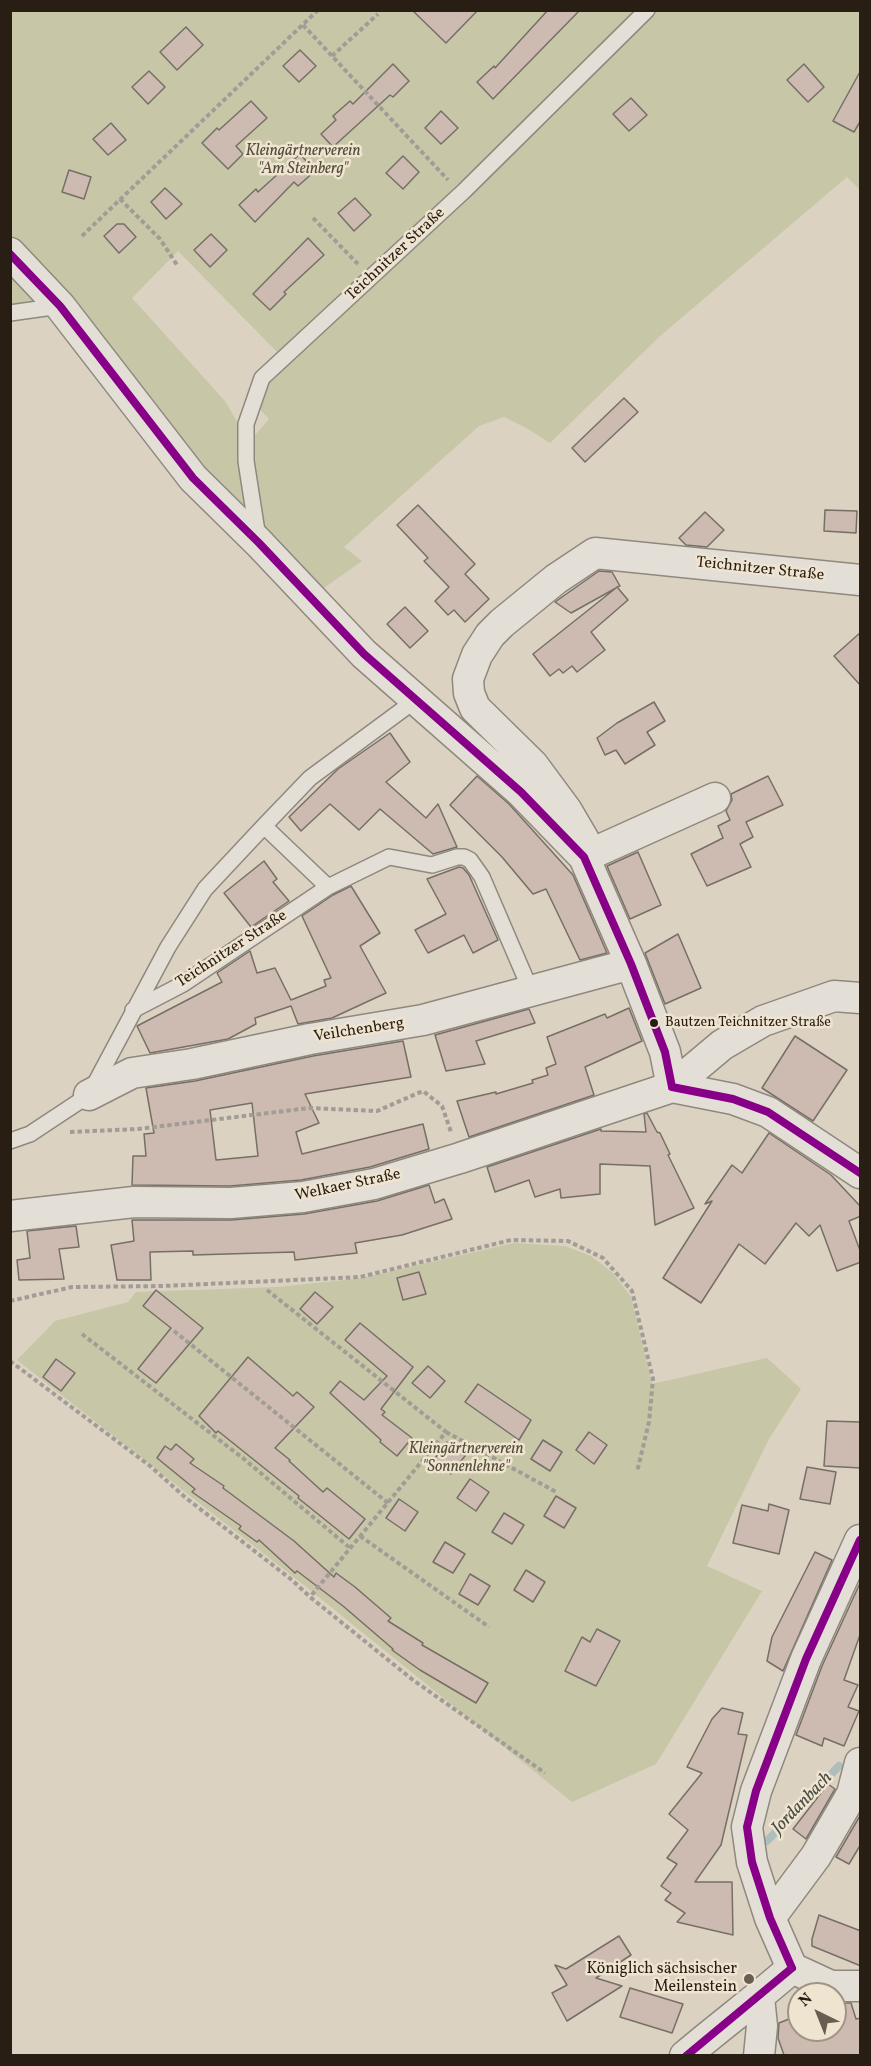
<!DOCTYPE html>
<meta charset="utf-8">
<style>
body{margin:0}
#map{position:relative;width:871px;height:2066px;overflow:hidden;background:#dcd2c2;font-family:Vollkorn,serif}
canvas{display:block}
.frame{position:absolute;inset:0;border:12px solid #291e14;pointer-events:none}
.north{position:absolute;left:787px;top:1982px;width:60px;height:60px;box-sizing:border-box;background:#efe4d0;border:2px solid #a09585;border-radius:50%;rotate:317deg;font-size:16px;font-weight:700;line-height:24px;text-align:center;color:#291e14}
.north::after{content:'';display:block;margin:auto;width:21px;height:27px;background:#685d51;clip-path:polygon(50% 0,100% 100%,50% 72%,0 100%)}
</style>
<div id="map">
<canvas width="871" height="2066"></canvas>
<div class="frame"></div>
<div class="north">N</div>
</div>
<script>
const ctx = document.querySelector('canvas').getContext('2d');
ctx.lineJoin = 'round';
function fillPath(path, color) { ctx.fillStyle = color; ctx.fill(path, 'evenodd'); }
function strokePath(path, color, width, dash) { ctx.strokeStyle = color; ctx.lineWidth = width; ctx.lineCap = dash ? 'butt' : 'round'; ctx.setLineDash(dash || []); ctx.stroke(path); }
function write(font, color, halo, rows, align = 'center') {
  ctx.font = font + ' Vollkorn,serif'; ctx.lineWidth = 5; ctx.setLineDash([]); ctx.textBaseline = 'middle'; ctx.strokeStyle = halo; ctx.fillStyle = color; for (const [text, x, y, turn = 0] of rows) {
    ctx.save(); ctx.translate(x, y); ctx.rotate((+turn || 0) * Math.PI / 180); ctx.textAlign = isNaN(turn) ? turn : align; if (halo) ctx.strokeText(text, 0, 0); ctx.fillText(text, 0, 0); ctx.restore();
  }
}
const green = new Path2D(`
 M10,11H860V190L847,177L659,337L550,443L528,429L504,417L479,426L344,547L362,561L310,598L60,306L11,313ZM178,251L277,352L258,407L269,419L249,442L225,401L132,298Z
 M513,1243L565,1246L591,1256L613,1273L631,1297L652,1384L767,1358L801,1389L769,1439L707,1566L762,1591L656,1764L572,1802L310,1590L17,1360L55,1321L128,1302L136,1292L278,1287L363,1278Z`);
const stream = new Path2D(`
 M767,1841L839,1766`);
const building = new Path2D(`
 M412,10H478L446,43Z
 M548,10H580L493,99L477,82L494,66L495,68Z
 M186,27L203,45L177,70L160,52Z
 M300,50L316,66L299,82L283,66Z
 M393,64L409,81L393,97L390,95L333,147L321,134L336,120L333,116L350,101L353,104Z
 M804,64L824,87L808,102L787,80Z
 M861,70V120L854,132L833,121Z
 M149,71L165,87L148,104L132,87Z
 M631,98L647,115L629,131L613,114Z
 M251,101L267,118L236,146L243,154L228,169L202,143L217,128L219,130Z
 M441,111L458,128L441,144L425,128Z
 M111,123L126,140L108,155L93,139Z
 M300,154L315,171L298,186L294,182L255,222L239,205L256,189L258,192Z
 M403,156L419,172L403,189L386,173Z
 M69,170L91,177L84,199L62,192Z
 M165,188L182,204L166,219L151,202Z
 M355,198L371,215L354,231L338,213Z
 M117,224H124L136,237L119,253L104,236Z
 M211,234L227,250L210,267L194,250Z
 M308,238L324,255L284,292L286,294L270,310L253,294Z
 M624,398L638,412L585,462L572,448Z
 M418,505L475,564L465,574L489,599L465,622L454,610L448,615L435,601L449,587L424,561L428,558L397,525Z
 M825,510L857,511L856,533L824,531Z
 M705,512L724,530L707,547L686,545L679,538Z
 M599,571L612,572L620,586L617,587L628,600L591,632L605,650L577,672L572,666L563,673L559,669L550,676L533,654L616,588L571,613L555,602Z
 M405,607L428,631L410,648L387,624Z
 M861,632V686L834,656Z
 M654,702L665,721L647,732L655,745L625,764L616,750L605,755L597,738L617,723Z
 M390,733L410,762L386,782L426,818L438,804L457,847L433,854L380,809L359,830L330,804L301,831L289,817L338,769Z
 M477,776L509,804L573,875L607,953L580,960L546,889L533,894L502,857L450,805Z
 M768,776L783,805L746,822L753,837L740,844L751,867L707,886L691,854L723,838L718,826L730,820L726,811L732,800L731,794Z
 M638,852L661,905L630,919L607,866Z
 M264,861L277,879L273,882L289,901L251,927L224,893Z
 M459,867L463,868L469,875L498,940L473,953L464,935L428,953L415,930L446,914L427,879Z
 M351,886L380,933L360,946L386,993L332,1018L298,1024L291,1006L255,1018L256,1024L228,1039L150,1053L137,1026L222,982L217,973L250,951L257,973L275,968L291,1000L326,986L324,980L331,978L302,916L333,895Z
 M678,934L701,988L665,1004L645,953Z
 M629,1008L642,1041L585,1067L594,1095L469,1137L457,1101L496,1092V1094L533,1083L532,1080L548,1075L546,1068L556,1064L547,1037L605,1014L607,1018Z
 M529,1009L535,1023L476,1041L485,1064L446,1071L435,1035Z
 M795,1036L847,1070L813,1121L762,1088Z
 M403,1041L411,1077L305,1094L319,1123L296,1132L302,1154L423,1124L429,1149L370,1167L301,1180L230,1186L132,1185L133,1156H146L144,1134L154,1133L146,1088L195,1081L313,1056ZM252,1103L258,1156L216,1160L210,1110Z
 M647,1113L657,1132L660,1133L670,1154L668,1155L694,1208L655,1225L650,1166L600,1164V1194L561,1198L560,1189L535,1197L529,1180L495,1192L487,1167L601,1129V1131L646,1132L644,1114Z
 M769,1133L831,1175L861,1207V1216L849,1221L861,1253V1262L837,1271L820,1225L809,1236L796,1223L765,1264L739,1244L701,1303L663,1278L712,1201L705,1204L732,1165L742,1173Z
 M429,1185L435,1203L444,1199L452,1219L402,1235L355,1243L357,1253L295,1260L294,1252L193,1255V1251L150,1252L151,1280H117L111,1245L134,1241L132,1220H231L304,1214L377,1201Z
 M76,1226L79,1247L59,1249L64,1279L19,1280L17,1260L30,1258L27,1231Z
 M419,1272L426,1294L403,1300L397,1278Z
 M156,1290L203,1328L156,1383L138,1369L171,1328L143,1306Z
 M315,1292L333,1307L317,1324L300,1309Z
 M360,1323L413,1367L381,1409L385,1412L382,1415L412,1438L397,1456L380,1442L381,1440L330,1393L340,1381L364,1400L387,1376L345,1340Z
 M248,1357L293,1396L297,1392L314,1407L275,1448L290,1460L289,1461L323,1492L327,1488L365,1519L349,1539L298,1498L299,1496L218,1431L216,1433L199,1416Z
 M56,1359L75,1373L61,1391L43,1377Z
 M428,1366L445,1381L430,1398L412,1383Z
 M478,1384L531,1420L519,1440L465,1402Z
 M827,1421L861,1422V1468L824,1466Z
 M589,1432L607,1445L594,1464L576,1450Z
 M543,1440L562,1452L550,1471L531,1459Z
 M447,1442L465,1456L451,1474L433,1461Z
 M176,1444L194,1459L190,1463L224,1486L223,1488L294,1541L334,1577L336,1573L355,1587L391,1618L388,1621L423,1643L422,1645L488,1683L476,1703L420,1670L392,1650L393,1649L343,1606L297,1571L295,1573L259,1540L257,1542L239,1529L241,1526L192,1492L195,1489L157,1458L165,1446L171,1450Z
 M807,1467L836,1472L830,1504L800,1499Z
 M470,1479L489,1492L476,1511L457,1498Z
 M556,1496L576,1508L564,1528L544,1516Z
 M399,1499L418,1512L405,1531L386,1518Z
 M769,1504L789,1510L779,1554L733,1543L742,1505L768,1511Z
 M504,1513L524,1525L512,1544L492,1532Z
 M445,1542L465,1554L453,1573L433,1562Z
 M815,1552L832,1560L783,1671L767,1661L772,1637Z
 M526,1570L545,1582L533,1602L514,1590Z
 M470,1574L490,1586L478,1605L459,1594Z
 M861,1581V1632L844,1680L858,1685L848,1707L859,1711L844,1746L824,1738L822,1746L796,1735L822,1666Z
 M597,1629L620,1641L596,1686L565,1671L582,1637L590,1642Z
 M722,1708L743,1713L738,1734L747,1735L721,1845L695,1882H732L733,1935L677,1922L685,1913L665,1900L671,1893L661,1886L677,1864L667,1858L688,1830L669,1814L702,1773L687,1767L712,1719Z
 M828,1784L835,1789L806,1839L793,1829Z
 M861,1814V1844L849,1864L836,1857Z
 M819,1915L861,1931V1966L812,1946V1939Z
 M619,1936L631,1955L596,1978L622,1986L567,2021L552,1993L567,1985L555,1965L566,1969Z
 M630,1988L683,2004L672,2033L620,2017Z
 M835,2003H851L856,2019L861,2018V2055H784L778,2038L779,2023L799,2015V2030H835Z`);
const path = new Path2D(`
 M303,25L448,180
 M332,56L378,14
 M120,199L160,239L177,265
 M313,218L358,264
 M82,236L318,10
 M70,1132L138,1129L309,1108L377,1111L423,1091L442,1106L451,1132
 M267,1290L446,1432L310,1597
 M10,1301L72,1287L163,1286L360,1277L511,1240L568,1241L603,1258L632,1291L653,1379L649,1422L637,1472
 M174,1331L388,1503
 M82,1334L244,1459L350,1548
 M10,1361L150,1466L186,1498L292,1580L310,1597L413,1680L545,1773
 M446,1432L558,1493
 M360,1536L489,1627`);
const service = new Path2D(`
 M10,313L60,306
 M258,538L246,461V424L262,378L464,191L647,10
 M264,826L328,887
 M133,1010L183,984L328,887L389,857L432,865L457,857H464L470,860L482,877L531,991
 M10,1141L30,1134L89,1095L168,947L205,889L264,826L310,778L417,699`);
const minor = new Path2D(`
 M10,253L60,306L193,478L259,543L364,654L521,792L584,857L631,964L665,1052L672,1087
 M715,798L584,857V840L567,811L533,765L475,708L469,693L468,679L477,655L490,635L502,623L556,579L595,553L860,580
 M672,1087L733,1099L768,1112L860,1173
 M89,1095L132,1073L192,1064L310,1039L423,1020L631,964
 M10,1216L134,1202L231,1203L303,1197L374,1184L460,1158L672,1087L722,1045L763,1021L834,996L860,998
 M770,1918L816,1856L852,1794L860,1763
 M792,1968L770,1918L752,1862L747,1827L756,1791L806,1659L860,1540
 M792,1968L831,1986H860
 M685,2056C720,2026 757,1999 792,1968
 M759,2056L762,2026L759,1997`);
const bus1 = new Path2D(`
 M10,254L60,306L193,478L259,543L364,654L521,792L584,857L631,964L665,1052L672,1087
 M672,1087L733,1099L768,1112L860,1173
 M792,1968L770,1918L752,1862L747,1827L756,1791L806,1659L860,1540
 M686,2056L792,1968`);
const markers = [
 [654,1023,5,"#291e14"],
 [749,1979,6,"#685d51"]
];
const busNames = [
 ["Bautzen Teichnitzer Straße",665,1023]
];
const parkNames = [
 ["Kleingärtnerverein",303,152],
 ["\"Am Steinberg\"",303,170],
 ["Kleingärtnerverein",466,1450],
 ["\"Sonnenlehne\"",466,1468]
];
const streetNames = [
 ["Teichnitzer Straße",396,255,-43],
 ["Teichnitzer Straße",760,570,6],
 ["Teichnitzer Straße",232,950,-33],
 ["Veilchenberg",359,1031,-9],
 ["Welkaer Straße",348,1186,-12]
];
const poiNames = [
 ["Königlich sächsischer",737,1970],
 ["Meilenstein",737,1988]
];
const waterNames = [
 ["Jordanbach",803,1804,-46]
];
fillPath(green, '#c7c6a6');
strokePath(stream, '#aebebc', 8);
fillPath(building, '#cdbbb1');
strokePath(building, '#766f66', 1.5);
strokePath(service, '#8e887e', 18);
strokePath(minor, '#8e887e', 33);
strokePath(path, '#a19c96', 4, [4.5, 3]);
strokePath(service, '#e4dfd6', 15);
strokePath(minor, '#e4dfd6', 30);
strokePath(bus1, '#808', 8);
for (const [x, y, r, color] of markers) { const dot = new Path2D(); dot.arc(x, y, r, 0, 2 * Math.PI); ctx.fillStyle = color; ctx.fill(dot); strokePath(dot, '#efe4d0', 2); }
write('14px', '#291e14', '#efe4d0', busNames, 'left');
write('italic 16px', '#534e39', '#efe4d0', parkNames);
write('16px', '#291e14', '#efe4d0', streetNames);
write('16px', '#291e14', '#efe4d0', poiNames, 'right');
write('italic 18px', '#4b4c46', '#efe4d0', waterNames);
</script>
